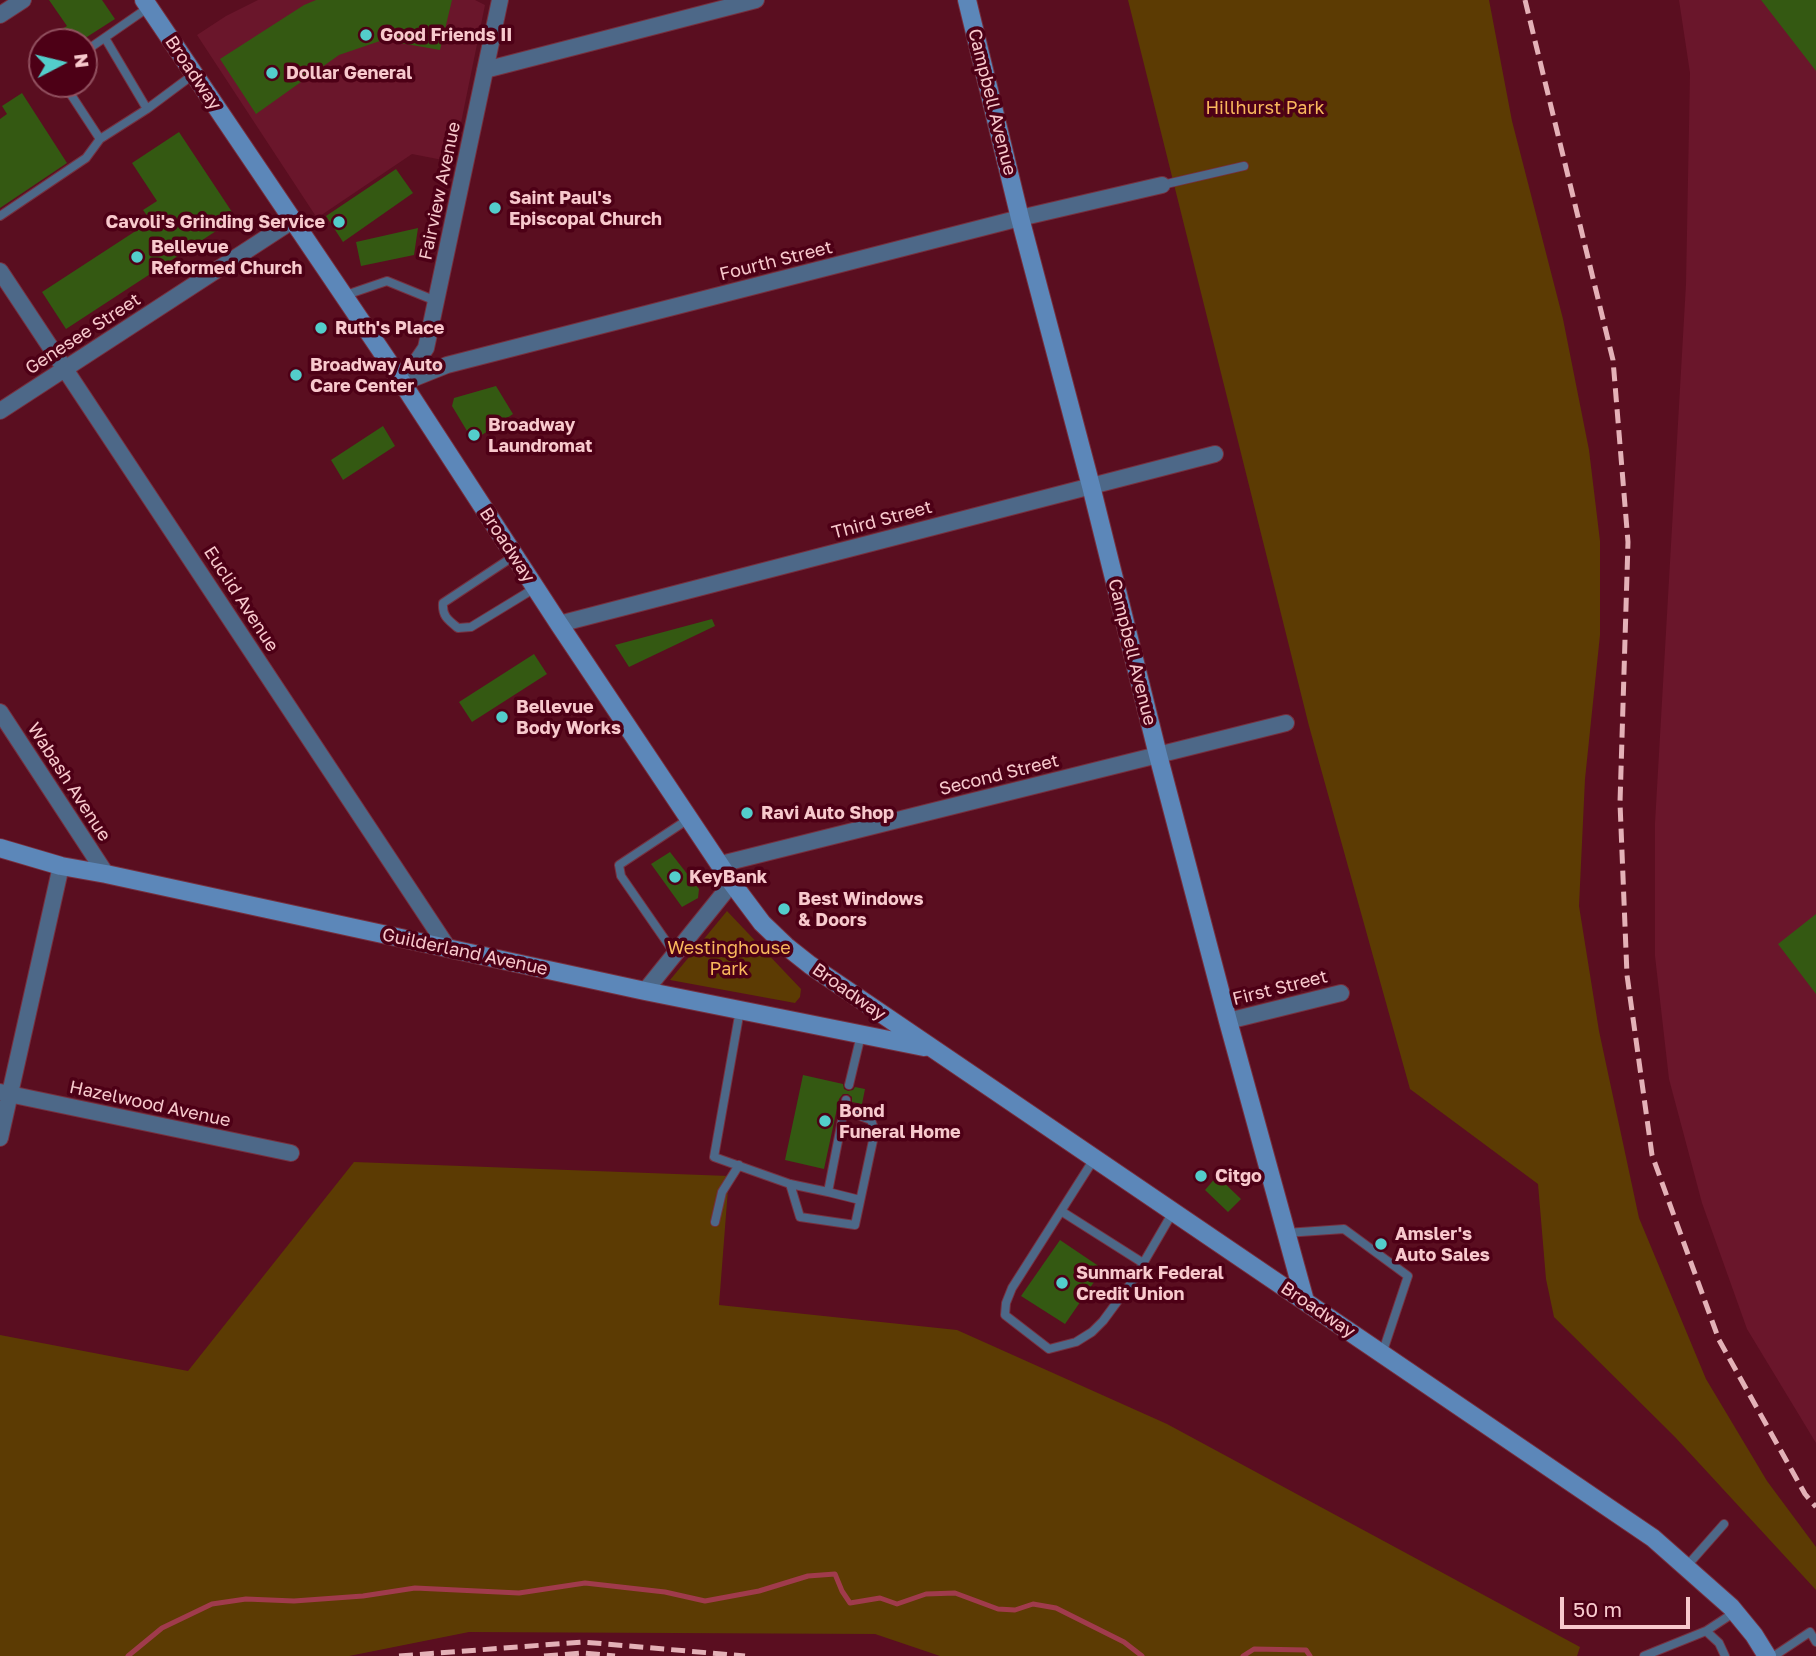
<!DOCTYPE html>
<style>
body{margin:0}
#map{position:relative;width:1816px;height:1656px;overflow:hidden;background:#5a0e20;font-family:"Golos Text",sans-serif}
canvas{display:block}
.north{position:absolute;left:28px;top:28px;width:70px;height:70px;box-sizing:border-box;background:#4d0016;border:2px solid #91505f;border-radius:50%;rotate:83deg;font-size:19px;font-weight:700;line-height:28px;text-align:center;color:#f8c9cd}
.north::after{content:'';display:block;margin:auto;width:24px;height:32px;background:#53cdcb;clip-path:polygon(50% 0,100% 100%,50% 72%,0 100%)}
.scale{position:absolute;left:1560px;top:1597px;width:130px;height:32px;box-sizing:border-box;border:4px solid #f8c9cd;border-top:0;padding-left:9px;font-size:21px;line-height:24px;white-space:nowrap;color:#f8c9cd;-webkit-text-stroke:5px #4d0016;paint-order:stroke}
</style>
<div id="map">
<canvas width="1816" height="1656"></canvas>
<div class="north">N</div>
<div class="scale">50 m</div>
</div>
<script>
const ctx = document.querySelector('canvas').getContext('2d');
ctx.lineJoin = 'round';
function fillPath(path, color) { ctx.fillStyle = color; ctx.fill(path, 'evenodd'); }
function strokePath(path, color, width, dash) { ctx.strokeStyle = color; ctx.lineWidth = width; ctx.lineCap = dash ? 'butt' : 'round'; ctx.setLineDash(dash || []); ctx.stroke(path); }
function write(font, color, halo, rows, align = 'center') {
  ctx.font = font + ' "Golos Text",sans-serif'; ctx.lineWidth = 7; ctx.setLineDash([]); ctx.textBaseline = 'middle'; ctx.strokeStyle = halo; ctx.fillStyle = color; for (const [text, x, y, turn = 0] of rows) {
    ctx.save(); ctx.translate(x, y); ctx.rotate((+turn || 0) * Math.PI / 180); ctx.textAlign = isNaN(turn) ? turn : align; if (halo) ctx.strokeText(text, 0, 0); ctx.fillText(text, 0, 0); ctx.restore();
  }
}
const built = new Path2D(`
 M258,0H475L485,5L453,162L412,154L317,218L197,35L226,16Z
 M1679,0H1816V1443L1747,1329L1702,1203L1669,1079L1655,956V823L1686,284L1690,73Z`);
const green = new Path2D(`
 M1128,0H1489L1512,121L1563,319L1589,450L1600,541V635L1585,779L1579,906L1599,1031L1639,1218L1706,1379L1767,1481L1816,1547V1590L1675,1437L1554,1317L1546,1279L1538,1184L1410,1089L1309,726Z
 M727,911L801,989L800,997L795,1003L670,980Z
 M354,1162L729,1176L719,1305L957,1330L1167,1424L1580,1647L1577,1656H940L875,1634L469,1632L349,1656H0V1335L188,1371Z`);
const stream = new Path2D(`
 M128,1656L162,1628L212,1604L246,1599L294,1601L363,1596L415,1588L519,1593L585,1583L665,1592L705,1601L759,1591L808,1576L835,1574L842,1591L850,1603L880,1598L897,1604L926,1594L955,1593L998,1609L1015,1610L1033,1604L1056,1608L1124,1642L1142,1656
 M1243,1656L1254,1649L1306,1650L1310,1656`);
const building = new Path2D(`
 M49,0H102L115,19L79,42H42L67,26Z
 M316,0H452L440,50L383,40L339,55L256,114L220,59L304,5Z
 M1761,0H1816V71Z
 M22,93L67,163L0,208V119L7,114L2,106Z
 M179,132L236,218L66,329L42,292L151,221L143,210L157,201L132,163Z
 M396,169L413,193L343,242L326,216Z
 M418,228L414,255L361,266L356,242Z
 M496,386L513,414L473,441L452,406L454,398Z
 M383,426L395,446L343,480L331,460Z
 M712,619L715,626L629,667L615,645Z
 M534,654L547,674L472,722L459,702Z
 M670,852L699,889L698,898L682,907L651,864Z
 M1816,914V994L1778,944Z
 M803,1075L843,1084L844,1089L848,1091L853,1090L855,1087L865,1089L862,1104L852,1102V1097L848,1094H843L839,1099L824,1169L785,1160Z
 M1217,1176L1241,1199L1228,1212L1205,1190Z
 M1060,1240L1103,1269L1065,1324L1021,1296Z`);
const lane = new Path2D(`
 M105,38L147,109
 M84,52L149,7
 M64,84L100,139
 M1162,185L1244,166
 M0,216L86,158L100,139L147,109L194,74
 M343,296L387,281L436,301
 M514,556L443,603C442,616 448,620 458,628L471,627L535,588
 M675,954L621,876L619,865L690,818
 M740,1010L714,1157L790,1184L828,1192L846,1100
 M849,1085L861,1035
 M1094,1159L1012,1288L1006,1303L1005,1315L1049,1349L1076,1342L1092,1332L1103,1321L1134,1279L1173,1212
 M790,1184L800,1217L855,1225L875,1131L871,1120L844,1110
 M828,1192L860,1200
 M1061,1211L1143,1263
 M715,1222L722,1192L739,1165
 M1286,1233L1344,1229L1408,1276L1382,1354
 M1686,1567L1724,1524
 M1706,1631L1719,1643L1725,1656
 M1644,1656L1706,1631L1735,1612
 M1774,1656L1810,1632L1816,1642`);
const street = new Path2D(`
 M0,15L23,0
 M485,70L756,0
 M0,271L448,948
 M402,383L447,365L1020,218L1162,185
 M402,383L426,348L500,0
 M0,411L292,221
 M559,624L1215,454
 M0,712L106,874
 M721,864L1286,723
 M645,991L732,883
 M1228,1021L1341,993
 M0,1092L291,1153
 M0,1138L61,866`);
const secondary = new Path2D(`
 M144,0L388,361L559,624L732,883L762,923L786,946L810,965L1653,1538L1731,1607L1754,1635L1767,1656
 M967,0L1020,218L1091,486L1158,755L1228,1021L1305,1301
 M0,848L61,866L106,874L645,991L924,1047`);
const rail = new Path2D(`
 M1525,0L1613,360L1628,542L1620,803L1627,975L1652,1155L1719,1340L1805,1494L1816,1507
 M399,1656L583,1642L745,1656
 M544,1656L583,1653L615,1656`);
const markers = [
 [366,35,7,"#53cdcb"],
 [272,73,7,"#53cdcb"],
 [495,208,7,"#53cdcb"],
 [339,222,7,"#53cdcb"],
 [137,257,7,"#53cdcb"],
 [321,328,7,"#53cdcb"],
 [296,375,7,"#53cdcb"],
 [474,435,7,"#53cdcb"],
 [502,717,7,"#53cdcb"],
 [747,813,7,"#53cdcb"],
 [675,877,7,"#53cdcb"],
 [784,909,7,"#53cdcb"],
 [825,1121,7,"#53cdcb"],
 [1201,1176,7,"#53cdcb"],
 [1381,1244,7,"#53cdcb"],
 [1062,1283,7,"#53cdcb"]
];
const poiNames = [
 ["Good Friends II",380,35],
 ["Dollar General",286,73],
 ["Saint Paul's",509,198],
 ["Episcopal Church",509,219],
 ["Cavoli's Grinding Service",325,222,"right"],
 ["Bellevue",151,247],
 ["Reformed Church",151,268],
 ["Ruth's Place",335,328],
 ["Broadway Auto",310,365],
 ["Care Center",310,386],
 ["Broadway",488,425],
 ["Laundromat",488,446],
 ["Bellevue",516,707],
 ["Body Works",516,728],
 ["Ravi Auto Shop",761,813],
 ["KeyBank",689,877],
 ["Best Windows",798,899],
 ["& Doors",798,920],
 ["Bond",839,1111],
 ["Funeral Home",839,1132],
 ["Citgo",1215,1176],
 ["Amsler's",1395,1234],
 ["Auto Sales",1395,1255],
 ["Sunmark Federal",1076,1273],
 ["Credit Union",1076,1294]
];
const streetNames = [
 ["Broadway",193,73,56],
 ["Campbell Avenue",992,102,76],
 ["Fairview Avenue",440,191,-78],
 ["Fourth Street",776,261,-14],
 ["Genesee Street",83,334,-33],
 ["Third Street",882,520,-15],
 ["Broadway",507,545,57],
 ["Euclid Avenue",241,599,57],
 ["Campbell Avenue",1132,652,76],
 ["Second Street",999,775,-14],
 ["Wabash Avenue",69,782,57],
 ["Guilderland Avenue",465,952,12],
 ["First Street",1280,988,-14],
 ["Broadway",849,992,35],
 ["Hazelwood Avenue",150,1104,12],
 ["Broadway",1318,1310,34]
];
const parkNames = [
 ["Hillhurst Park",1265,108],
 ["Westinghouse",729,948],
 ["Park",729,969]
];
fillPath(built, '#6a162b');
fillPath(green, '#5c3b03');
strokePath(stream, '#a03b4c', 5);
fillPath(building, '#345912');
strokePath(lane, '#76303f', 10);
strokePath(street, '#76303f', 18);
strokePath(secondary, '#76303f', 20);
strokePath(lane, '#4d6888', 8);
strokePath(street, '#4d6888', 16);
strokePath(secondary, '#5c87b9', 18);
strokePath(rail, '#e4b1b7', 5, [14, 7]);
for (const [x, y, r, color] of markers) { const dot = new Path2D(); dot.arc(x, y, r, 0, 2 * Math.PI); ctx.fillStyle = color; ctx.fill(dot); strokePath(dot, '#4d0016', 2.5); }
write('bold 18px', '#f8c9cd', '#4d0016', poiNames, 'left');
write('18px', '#f8c9cd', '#4d0016', streetNames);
write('18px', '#f9b85d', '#4d0016', parkNames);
</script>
